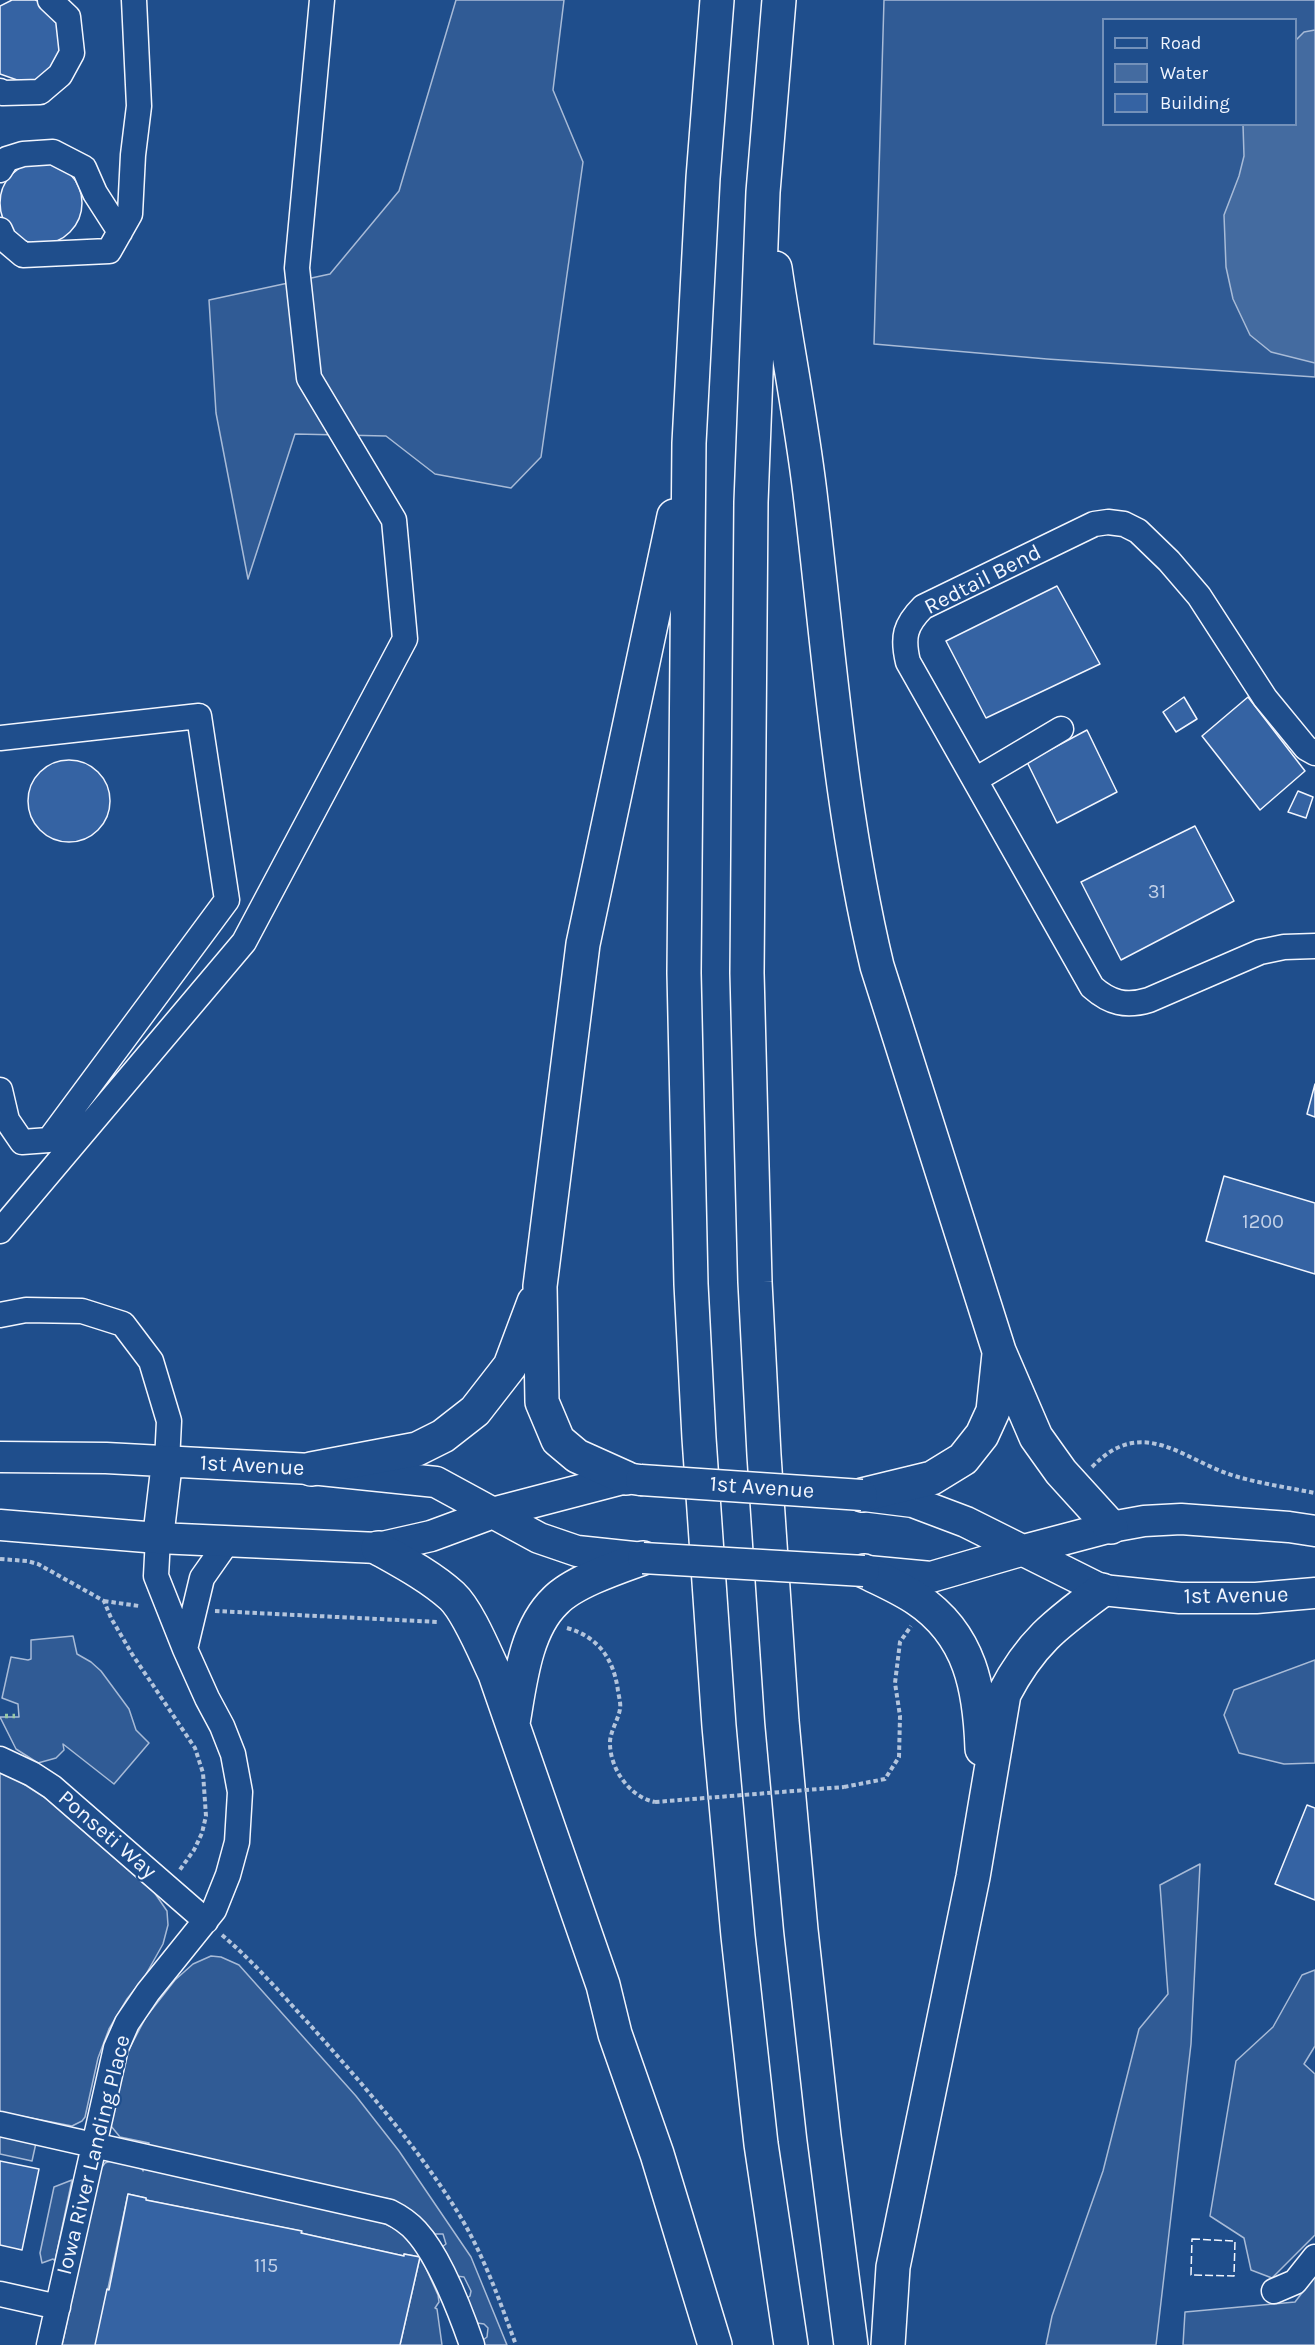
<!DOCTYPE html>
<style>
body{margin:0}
#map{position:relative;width:1315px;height:2345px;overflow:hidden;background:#1f4e8c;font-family:Karla,sans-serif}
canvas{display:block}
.legend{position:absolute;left:1102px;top:18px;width:195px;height:108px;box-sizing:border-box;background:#1f4e8c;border:2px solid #7391ba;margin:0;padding:8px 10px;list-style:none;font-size:18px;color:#f2f6ff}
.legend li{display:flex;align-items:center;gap:12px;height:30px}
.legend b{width:30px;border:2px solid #7391ba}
</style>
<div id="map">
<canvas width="1315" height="2345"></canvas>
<ul class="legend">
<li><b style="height:8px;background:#1f4e8c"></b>Road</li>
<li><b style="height:16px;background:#446ba0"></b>Water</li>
<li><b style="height:16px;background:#3563a3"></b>Building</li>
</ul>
</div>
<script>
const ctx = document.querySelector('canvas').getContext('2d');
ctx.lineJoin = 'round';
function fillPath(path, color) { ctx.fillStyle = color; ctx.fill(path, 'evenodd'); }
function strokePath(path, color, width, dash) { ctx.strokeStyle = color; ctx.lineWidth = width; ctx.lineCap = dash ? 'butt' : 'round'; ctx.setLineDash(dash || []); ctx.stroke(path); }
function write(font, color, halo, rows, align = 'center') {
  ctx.font = font + ' Karla,sans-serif'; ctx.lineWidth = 4.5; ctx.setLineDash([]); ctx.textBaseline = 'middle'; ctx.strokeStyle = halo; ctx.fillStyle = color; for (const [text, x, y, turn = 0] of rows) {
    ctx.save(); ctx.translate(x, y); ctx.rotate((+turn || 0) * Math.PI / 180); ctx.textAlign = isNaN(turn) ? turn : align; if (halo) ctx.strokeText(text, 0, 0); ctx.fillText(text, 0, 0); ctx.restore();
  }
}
const built = new Path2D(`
 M456,0H564L553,90L583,162L541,457L511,488L435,474L386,436L295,434L248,579L216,413L209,300L330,274L399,191Z
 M884,0H1315V377L1047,359L874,344ZM1104,20H1296V124H1104Z
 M73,1636L77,1654L91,1662L101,1671L129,1709L136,1730L149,1743L114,1784L63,1744L64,1750L56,1758L38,1763L16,1749L0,1717H19L18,1704L2,1698L11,1657L28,1660L31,1659V1640Z
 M1315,1660V1763L1284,1764L1239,1753L1224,1715L1234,1690Z
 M0,1773L19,1781L47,1799L154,1892L167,1911L168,1925L163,1944L145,1976L127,1999L109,2029L98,2058L85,2117L82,2121L72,2126L0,2112Z
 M1200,1864L1191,2044L1156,2345H1046L1052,2316L1103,2171L1139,2029L1168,1994L1160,1885Z
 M211,1956L221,1957L239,1965L356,2096L399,2151L471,2257L507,2345H485L483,2340L487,2337L488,2328L484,2324L477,2323L466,2299L470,2296L471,2291L464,2277L456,2276L442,2247L446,2244L443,2234H435L413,2213L390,2199L383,2198L379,2221L400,2231L420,2255L438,2295L439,2302L435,2308L437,2309L442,2345H400L420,2257L404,2254V2256L301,2233V2231L146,2200V2198L128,2194L96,2345H62L100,2170L105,2163L113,2160L141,2167L143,2171L149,2143L120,2137L111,2126V2120L126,2055L146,2017L175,1980L193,1964Z
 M1315,1970V2046L1304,2064L1315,2074V2235L1272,2278L1251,2270L1244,2238L1210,2216L1236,2061L1273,2027L1302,1975Z
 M0,2135L36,2143L32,2161L0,2154Z
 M72,2180L55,2261L53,2259L42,2263L40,2253L54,2187Z
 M1315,2276V2345H1183L1185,2312L1295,2302Z`);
const water = new Path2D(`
 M1315,30V363L1271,352L1250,335L1233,299L1226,267L1224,215L1239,176L1244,156L1243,125L1296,124V40L1304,32Z`);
const building = new Path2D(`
 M12,0H35L44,3L55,12L63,53L46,75L33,81H20L0,74V6Z
 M0 203a41 41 0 1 1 82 0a41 41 0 1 1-82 0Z
 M1057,586L1100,664L986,718L946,641Z
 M1184,697L1197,719L1176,732L1163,712Z
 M1248,697L1305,771L1260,810L1202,736Z
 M1087,730L1117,792L1057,823L1027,762Z
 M28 801a41 41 0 1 1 82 0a41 41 0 1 1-82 0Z
 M1298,791L1313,797L1306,818L1288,812Z
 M1195,826L1234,901L1121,960L1081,882Z
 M1315,1084V1117L1307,1114Z
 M1224,1176L1315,1203V1274L1206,1241Z
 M1307,1805L1315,1808V1900L1275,1884Z
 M0,2161L39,2169L22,2250L0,2245Z
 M128,2194L146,2198V2200L302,2231L301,2233L404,2256V2254L420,2257L400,2345H95L107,2289L109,2290Z`);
const path = new Path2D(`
 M1092,1467C1144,1413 1184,1462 1238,1477C1263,1484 1290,1488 1315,1493
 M0,1559L27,1561L38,1564L104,1601L111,1618L132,1654L195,1748L203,1773L206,1816L202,1833L194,1850L179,1871
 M104,1601L139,1606
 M215,1611L439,1622
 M567,1628C599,1637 614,1660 618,1691C619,1697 621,1704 620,1709C618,1721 609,1733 610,1745C611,1770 630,1797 655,1802
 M844,1787L885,1779L899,1757L900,1716L895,1683L900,1642L911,1626
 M222,1935C255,1963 282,1995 311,2026C364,2086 418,2147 460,2216C484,2256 500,2302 516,2345`);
const minor = new Path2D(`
 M0,91L3,93L40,92L60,75L72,53L68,17L50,0
 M0,170L7,159L23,154L53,152L84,168L95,193L120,232
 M0,230L4,239L23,255L109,251L130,214L133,155L139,106L134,0
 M0,738L199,716L227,900L49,1140L22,1142L7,1120L0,1090
 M1315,753L1306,748L1265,698L1199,596L1169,561L1138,531L1124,524L1108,522L1094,524L923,607C905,625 902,637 908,662L1092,987C1110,1003 1126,1007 1149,1000L1260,952L1284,947L1315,946
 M975,780L1061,729
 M0,1231L244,942L405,639L394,520L309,378L297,268L322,0
 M0,1315L26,1310L82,1311L123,1324L151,1361L169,1421L167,1462
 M185,1649L202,1578L228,1541
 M0,1759L32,1774L52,1787L206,1921
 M0,2124L390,2212C400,2217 408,2222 416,2231C439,2256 461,2313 472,2345
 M1274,2291L1295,2282L1315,2257
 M0,2294L58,2307
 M49,2345L116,2048L127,2023L148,1992L214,1910L228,1875L237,1842L240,1792L233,1754L222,1726L207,1698L185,1649L156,1576L158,1538`);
const major = new Path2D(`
 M0,1457L106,1458L311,1469L436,1482L539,1538L577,1551L643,1558
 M865,1496L913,1502L966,1522L1102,1590L1180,1598H1256L1315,1593
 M0,1525L158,1538L378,1548L431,1536L496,1512L626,1478L640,1480
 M158,1538L167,1462
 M867,1571L931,1577L1024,1550L1111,1527L1144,1521L1181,1519L1289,1527L1315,1531`);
const highway = new Path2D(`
 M717,0L703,178L689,443L684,973L691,1284L699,1438L719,1726L738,1936L761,2144L791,2345
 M779,0L763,192L751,502L747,973L755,1282L764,1455L782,1721L801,1930L824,2136L851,2345
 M775,268C786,343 801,418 810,493C829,652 840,811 877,966L999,1351L1036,1437L1061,1472L1111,1527
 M311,1469L417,1449L443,1436L475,1411L510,1366L534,1302
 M626,1478L577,1456L558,1440L542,1402L540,1286L583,944L674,516
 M862,1495L932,1478L963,1459L982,1435L993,1411L999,1354
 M378,1548C403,1562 431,1577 452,1596C468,1611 485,1653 495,1674L603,1985L615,2034L657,2154L715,2345
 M864,1571C882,1580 901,1588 917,1599C971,1635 980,1690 982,1749
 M513,1723C520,1683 525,1630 555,1601C573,1582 618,1567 643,1558
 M888,2345L893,2267L973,1877L1004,1694C1031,1642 1056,1624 1102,1590`);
const pathBridge = new Path2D(`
 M655,1802L844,1787`);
const majorBridge = new Path2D(`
 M641,1480L862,1495
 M643,1558L864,1571`);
const hedge = new Path2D(`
 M5,1716H15`);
const fence = new Path2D(`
 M1192,2239L1235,2241L1234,2276L1191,2275Z`);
const numberNames = [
 ["31",1157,892],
 ["1200",1263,1222],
 ["115",266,2266]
];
const streetNames = [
 ["Redtail Bend",983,580,-27],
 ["1st Avenue",252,1466,3],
 ["1st Avenue",762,1488,4],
 ["1st Avenue",1236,1596,-1],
 ["Ponseti Way",107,1835,41],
 ["Iowa River Landing Place",94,2155,-76]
];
fillPath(built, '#305b95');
strokePath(built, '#a8bbd7', 1.5);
fillPath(water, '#446ba0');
strokePath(water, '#a8bbd7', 1.5);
fillPath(building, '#3563a3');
strokePath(building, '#f2f6ff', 1.5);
strokePath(minor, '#f2f6ff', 27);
strokePath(major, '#f2f6ff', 33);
strokePath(highway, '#f2f6ff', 36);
strokePath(path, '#b3c4dc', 4, [4.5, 3]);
strokePath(minor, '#1f4e8c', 24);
strokePath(major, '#1f4e8c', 30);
strokePath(highway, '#1f4e8c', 33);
strokePath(majorBridge, '#f2f6ff', 33, []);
strokePath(pathBridge, '#b3c4dc', 4, [4.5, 3]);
strokePath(majorBridge, '#1f4e8c', 30);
strokePath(hedge, '#97c8a6', 4.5, [3, 4.5]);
strokePath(fence, '#f2f6ff', 1.5, [8, 3]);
write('20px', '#c3d1e8', null, numberNames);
write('22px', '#f2f6ff', '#1f4e8c', streetNames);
</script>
